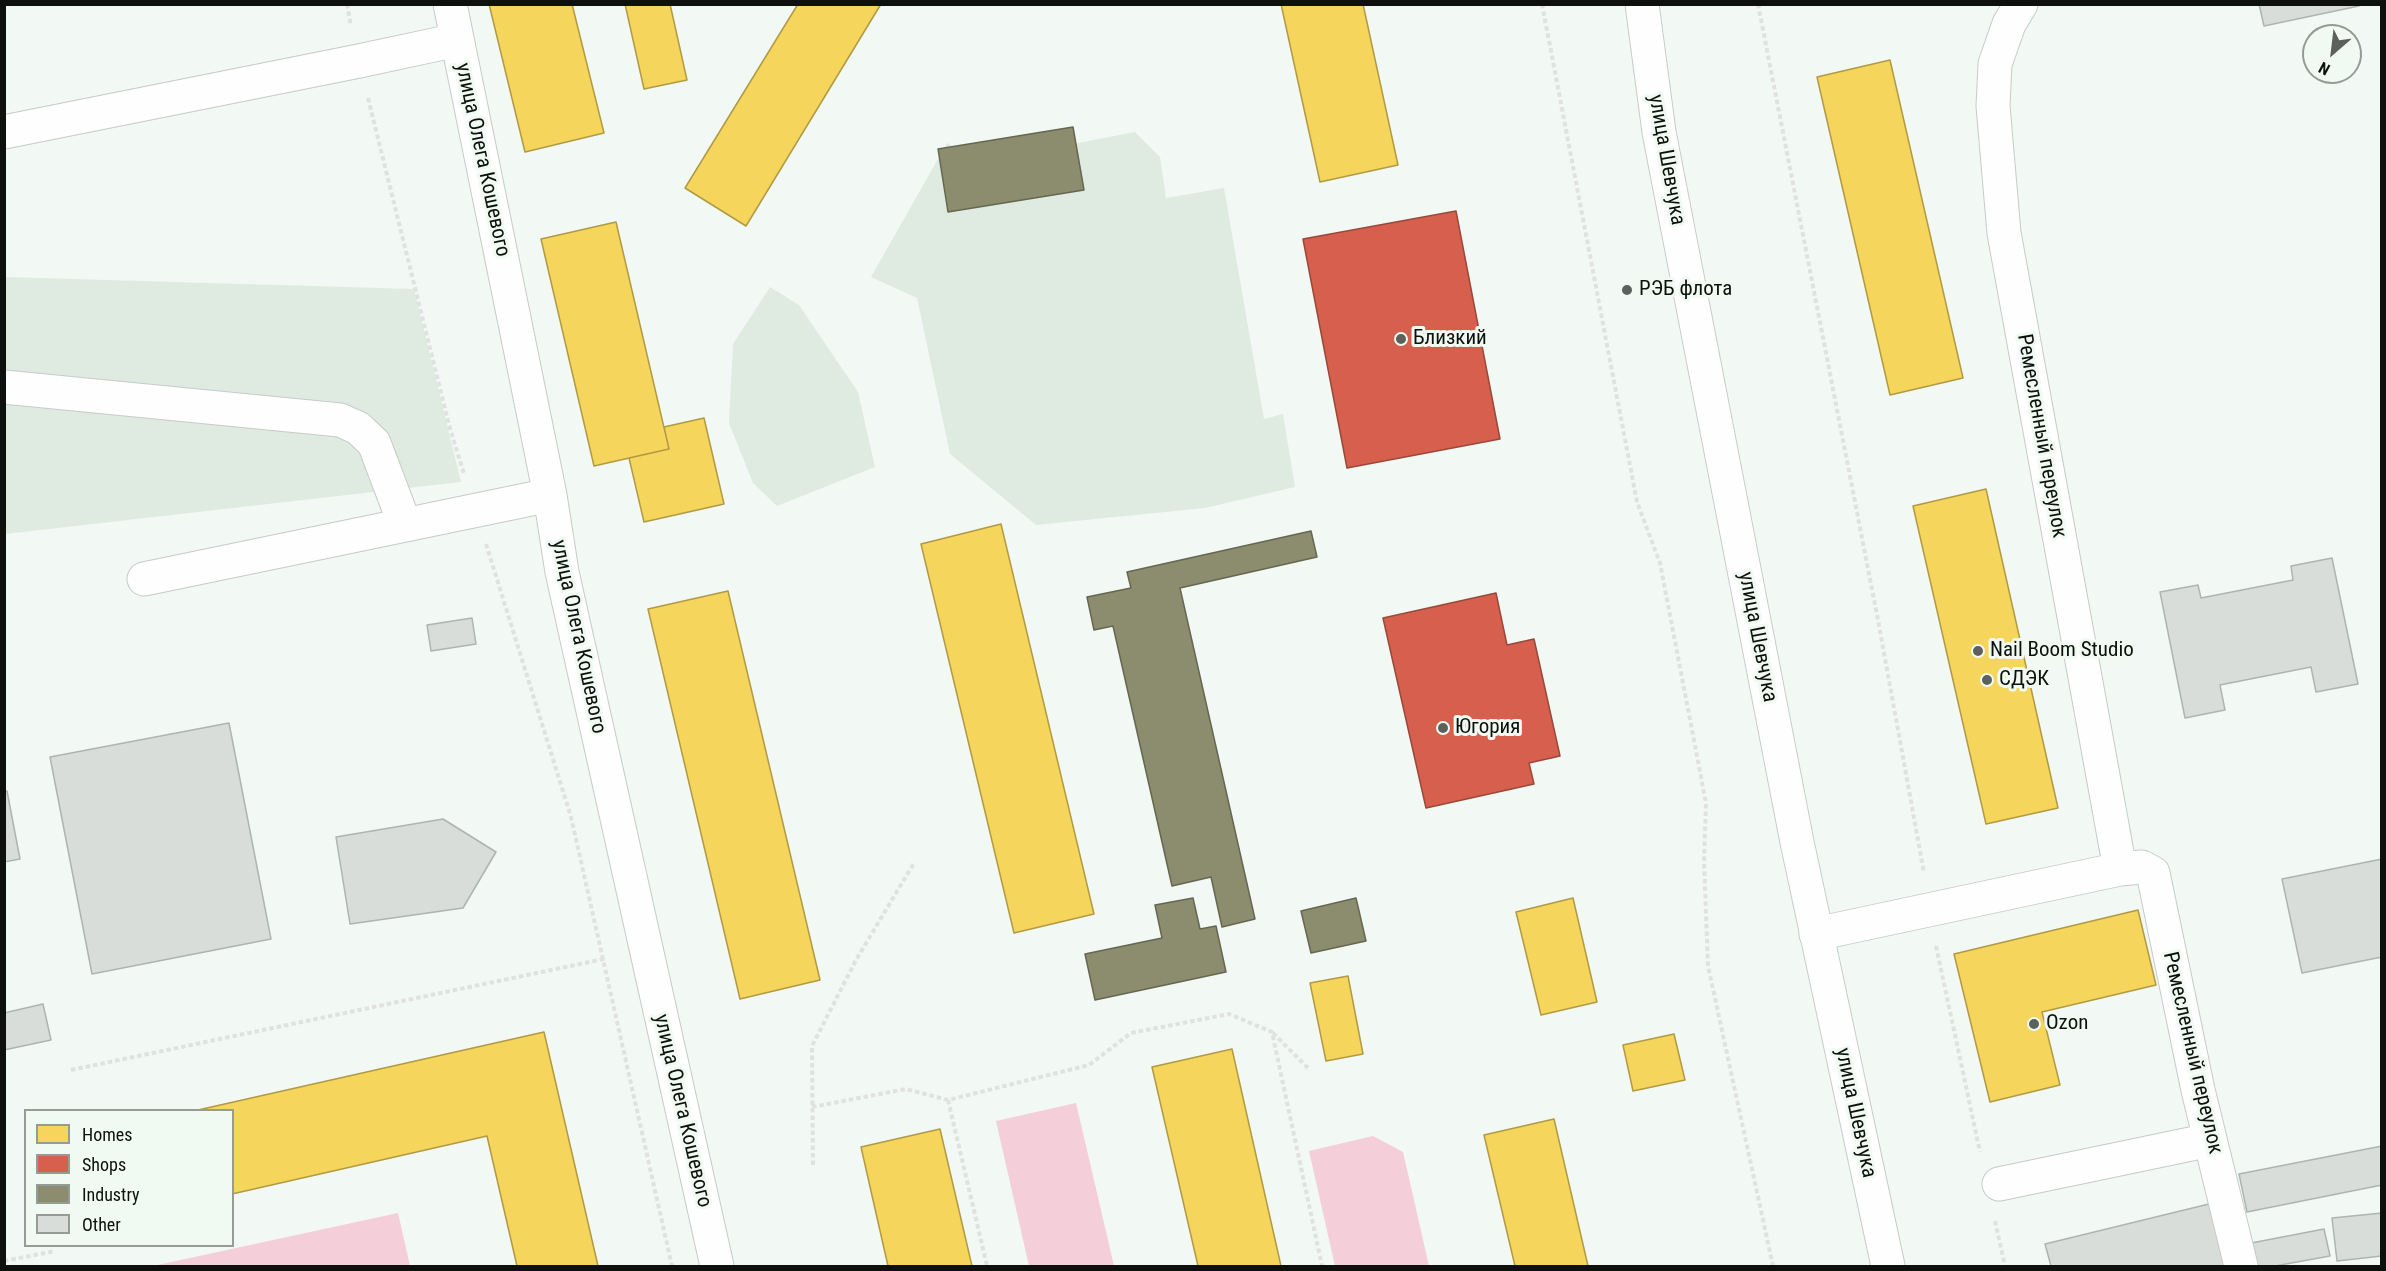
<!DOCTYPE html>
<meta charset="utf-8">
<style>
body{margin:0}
#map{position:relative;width:2386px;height:1271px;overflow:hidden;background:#f2f8f3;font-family:"Roboto Condensed",sans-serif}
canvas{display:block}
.frame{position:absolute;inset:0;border:6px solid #0d100d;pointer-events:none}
.legend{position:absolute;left:24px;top:1109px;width:210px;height:138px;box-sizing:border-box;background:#f0faf2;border:2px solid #959c96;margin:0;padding:8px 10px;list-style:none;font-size:18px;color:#0d100d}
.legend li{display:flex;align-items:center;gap:12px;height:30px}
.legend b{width:30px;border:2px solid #959c96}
.north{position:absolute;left:2302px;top:24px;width:60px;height:60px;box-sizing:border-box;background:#f0faf2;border:2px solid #959c96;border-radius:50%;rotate:208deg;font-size:16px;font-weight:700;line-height:24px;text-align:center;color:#0d100d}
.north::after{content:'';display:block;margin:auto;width:21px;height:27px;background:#5d615e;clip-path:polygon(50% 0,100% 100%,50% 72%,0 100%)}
</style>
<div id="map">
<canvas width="2386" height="1271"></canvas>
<div class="frame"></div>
<ul class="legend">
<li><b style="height:16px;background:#f6d55c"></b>Homes</li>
<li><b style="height:16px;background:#d6604d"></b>Shops</li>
<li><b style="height:16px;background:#8c8c6e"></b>Industry</li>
<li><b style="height:16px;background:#d9ddda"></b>Other</li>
</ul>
<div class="north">N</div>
</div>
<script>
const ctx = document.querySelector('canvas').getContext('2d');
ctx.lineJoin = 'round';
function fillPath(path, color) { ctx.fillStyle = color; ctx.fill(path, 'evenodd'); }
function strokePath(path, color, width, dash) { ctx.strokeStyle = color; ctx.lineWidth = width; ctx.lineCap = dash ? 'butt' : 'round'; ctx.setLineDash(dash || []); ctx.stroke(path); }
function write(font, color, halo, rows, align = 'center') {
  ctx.font = font + ' "Roboto Condensed",sans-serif'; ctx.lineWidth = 6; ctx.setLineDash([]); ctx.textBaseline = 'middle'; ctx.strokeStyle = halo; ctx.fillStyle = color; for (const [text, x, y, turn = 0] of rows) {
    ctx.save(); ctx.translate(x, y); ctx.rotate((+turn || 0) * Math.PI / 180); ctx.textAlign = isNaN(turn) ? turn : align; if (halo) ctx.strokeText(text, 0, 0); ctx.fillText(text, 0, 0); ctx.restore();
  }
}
const built = new Path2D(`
 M1135,132L1160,157L1166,198L1224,188L1264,419L1283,414L1295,487L1205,508L1036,525L950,454L917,298L871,277L947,143L980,162Z
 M5,277L414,289L461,482L5,534Z
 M770,287L799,305L858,392L875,467L777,506L753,483L729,423L733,344Z`);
const green = new Path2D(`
 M1076,1103L1114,1266H1029L996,1121Z
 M1373,1136L1403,1152L1429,1266H1335L1309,1151Z
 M398,1213L410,1266H153Z`);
const homes = new Path2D(`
 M489,4H572L604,133L525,152Z
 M625,4H670L687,80L644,89Z
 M798,4H881L746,226L685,188Z
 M1281,4H1363L1398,165L1320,182Z
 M1890,60L1963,378L1890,395L1817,77Z
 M616,222L669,449L594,466L541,239Z
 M704,418L724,504L644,522L629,458L669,449L664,427Z
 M1986,489L2058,808L1986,824L1913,506Z
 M1001,524L1094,914L1014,933L921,544Z
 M728,591L820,980L740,999L648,609Z
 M1573,898L1597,1002L1541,1015L1516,912Z
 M2138,910L2156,985L2042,1012L2060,1085L1990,1102L1954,954Z
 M1348,976L1363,1054L1326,1061L1310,983Z
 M544,1032L598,1266H517L487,1136L232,1194V1110H198Z
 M1674,1034L1685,1080L1633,1091L1623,1045Z
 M1232,1049L1281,1266H1198L1152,1067Z
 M1554,1119L1588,1266H1515L1484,1135Z
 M940,1129L972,1266H888L861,1147Z`);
const shops = new Path2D(`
 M1456,211L1500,439L1347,468L1303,239Z
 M1496,593L1507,645L1534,639L1560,756L1529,763L1534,784L1426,808L1383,618Z`);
const industry = new Path2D(`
 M1073,127L1084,190L948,212L938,149Z
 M1311,531L1317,557L1180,588L1255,919L1222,927L1211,877L1172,886L1113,626L1094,630L1087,597L1131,588L1127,572Z
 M1193,898L1200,929L1216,926L1226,972L1095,1000L1085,954L1162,938L1155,905Z
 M1356,898L1366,941L1311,953L1301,911Z`);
const building = new Path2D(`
 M2259,4H2358L2359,6L2264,26Z
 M2332,558L2358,684L2316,692L2311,667L2220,685L2225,710L2185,718L2160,592L2198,585L2201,598L2293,580L2291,566Z
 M472,618L476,644L431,651L427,625Z
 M229,723L271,939L92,974L50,757Z
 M4,791H7L20,859L4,862Z
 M443,819L496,852L463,908L350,924L336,837Z
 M2382,859V957L2302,973L2282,879Z
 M43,1004L51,1040L4,1050V1013Z
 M2382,1146V1185L2247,1212L2239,1174Z
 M2213,1203L2229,1266H2051L2045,1244Z
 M2382,1213V1256L2337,1261L2332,1218Z
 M2324,1229L2330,1256L2275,1266H2250L2246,1244Z`);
const path = new Path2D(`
 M347,4L351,26
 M1542,4L1637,502L1660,563L1706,803L1704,861L1708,966L1773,1266
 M1758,4L1878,620L1924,873
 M368,98L449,425L464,474
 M486,544L571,817L672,1266
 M1936,946L1980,1152
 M1273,1033L1309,1069
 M71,1070L604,959
 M948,1100L987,1266
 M812,1107L906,1089L948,1100L1089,1065L1131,1033L1229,1014L1272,1032L1322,1266
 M813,1165L812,1046L856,960L914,863
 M1995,1221L2005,1266
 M4,1261L55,1251`);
const minor = new Path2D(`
 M450,4L550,495L562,572L717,1266
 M2021,4L2009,24L1995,64L1993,106L2004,233L2120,869
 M4,132L359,61L457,40
 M4,387L340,420L358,428L374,443L405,525
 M144,579L550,495
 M1816,934L2120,869L2142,867L2153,873L2198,1090L2241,1266
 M1999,1184L2210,1140`);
const major = new Path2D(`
 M1642,4L1659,132L1797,842L1888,1266`);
const markers = [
 [1627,290,6,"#5d615e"],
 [1401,339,6,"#5d615e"],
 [1978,651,6,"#5d615e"],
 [1987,680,6,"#5d615e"],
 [1443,728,6,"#5d615e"],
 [2034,1024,6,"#5d615e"]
];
const streetNames = [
 ["улица Олега Кошевого",482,160,78],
 ["улица Шевчука",1666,160,80],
 ["Ремесленный переулок",2041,436,80],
 ["улица Олега Кошевого",578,637,78],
 ["улица Шевчука",1757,637,79],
 ["Ремесленный переулок",2192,1053,77],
 ["улица Олега Кошевого",682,1111,77],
 ["улица Шевчука",1855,1113,78]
];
const poiNames = [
 ["РЭБ флота",1639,290],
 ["Близкий",1413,339],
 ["Nail Boom Studio",1990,651],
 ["СДЭК",1999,680],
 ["Югория",1455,728],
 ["Ozon",2046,1024]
];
fillPath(built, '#dfebe1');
fillPath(green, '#f4ced8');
fillPath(homes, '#f6d55c');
strokePath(homes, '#b09a44', 1.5);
fillPath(shops, '#d6604d');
strokePath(shops, '#9a483a', 1.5);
fillPath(industry, '#8c8c6e');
strokePath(industry, '#666751', 1.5);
fillPath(building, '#d9ddda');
strokePath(building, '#afb4b0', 1.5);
strokePath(minor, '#c7cbc8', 35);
strokePath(major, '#c7cbc8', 35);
strokePath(path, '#e0e2e0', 4, [4.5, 3]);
strokePath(minor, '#fdfefd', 33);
strokePath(major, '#fdfefd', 33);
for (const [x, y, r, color] of markers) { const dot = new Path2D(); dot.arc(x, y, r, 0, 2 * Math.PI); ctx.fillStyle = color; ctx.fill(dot); strokePath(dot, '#f0faf2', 2); }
write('21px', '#0d100d', '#f0faf2', streetNames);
write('21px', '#0d100d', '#f0faf2', poiNames, 'left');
</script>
